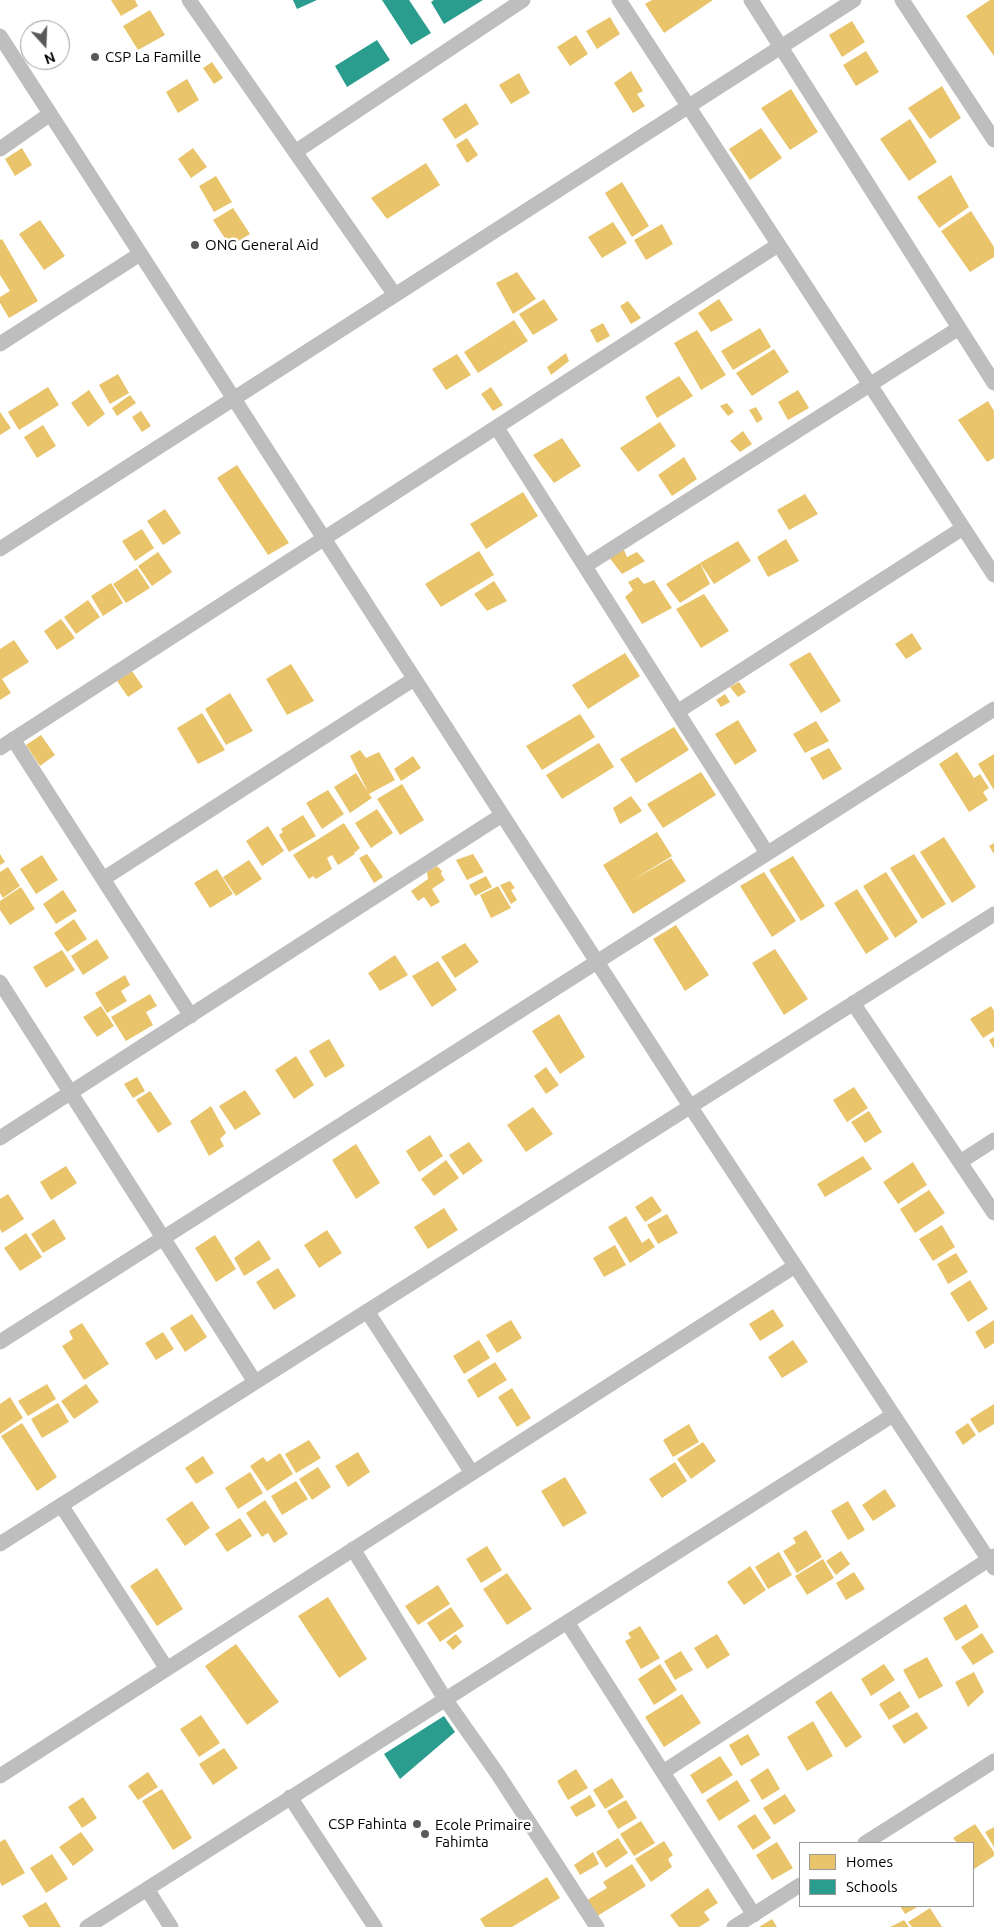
<!DOCTYPE html>
<style>
body{margin:0}
#map{position:relative;width:994px;height:1927px;overflow:hidden;background:#fff;font-family:Ubuntu,sans-serif}
canvas{display:block}
.legend{position:absolute;left:799px;top:1842px;width:175px;height:65px;box-sizing:border-box;background:#fff;border:1px solid #999;margin:0;padding:6px 9px;list-style:none;font-size:15px;color:#000}
.legend li{display:flex;align-items:center;gap:10px;height:25px}
.legend b{width:25px;border:1px solid #999}
.north{position:absolute;left:20px;top:20px;width:50px;height:50px;box-sizing:border-box;background:#fff;border:1px solid #999;border-radius:50%;rotate:160deg;font-size:14px;font-weight:700;line-height:20px;text-align:center;color:#000}
.north::after{content:'';display:block;margin:auto;width:18px;height:22px;background:#595959;clip-path:polygon(50% 0,100% 100%,50% 72%,0 100%)}
</style>
<div id="map">
<canvas width="994" height="1927"></canvas>
<ul class="legend">
<li><b style="height:14px;background:#e9c46a"></b>Homes</li>
<li><b style="height:14px;background:#2a9d8f"></b>Schools</li>
</ul>
<div class="north">N</div>
</div>
<script>
const ctx = document.querySelector('canvas').getContext('2d');
ctx.lineJoin = 'round';
function fillPath(path, color) { ctx.fillStyle = color; ctx.fill(path, 'evenodd'); }
function strokePath(path, color, width, dash) { ctx.strokeStyle = color; ctx.lineWidth = width; ctx.lineCap = dash ? 'butt' : 'round'; ctx.setLineDash(dash || []); ctx.stroke(path); }
function write(font, color, halo, rows, align = 'center') {
  ctx.font = font + ' Ubuntu,sans-serif'; ctx.lineWidth = 5; ctx.setLineDash([]); ctx.textBaseline = 'middle'; ctx.strokeStyle = halo; ctx.fillStyle = color; for (const [text, x, y, turn = 0] of rows) {
    ctx.save(); ctx.translate(x, y); ctx.rotate((+turn || 0) * Math.PI / 180); ctx.textAlign = isNaN(turn) ? turn : align; if (halo) ctx.strokeText(text, 0, 0); ctx.fillText(text, 0, 0); ctx.restore();
  }
}
const homes = new Path2D(`
 M111,0H135L138,6L121,16Z
 M652,0H713L664,33L645,4Z
 M990,0H994V56L966,16Z
 M150,10L165,35L138,50L123,26Z
 M610,17L620,34L597,49L586,31Z
 M852,21L865,42L842,57L829,35Z
 M576,35L588,54L570,66L557,47Z
 M866,51L879,72L856,86L843,65Z
 M212,62L223,78L214,84L203,68Z
 M631,71L643,91L637,94L645,106L633,113L614,83Z
 M519,73L530,93L511,104L499,85Z
 M187,79L199,100L178,113L166,92Z
 M942,86L961,118L930,139L908,108Z
 M791,89L818,132L790,150L761,108Z
 M466,103L479,124L455,139L442,119Z
 M910,119L937,162L909,181L880,139Z
 M761,128L782,158L750,180L729,149Z
 M467,138L478,155L467,163L456,145Z
 M22,148L32,165L15,176L5,159Z
 M193,148L207,167L191,178L178,159Z
 M426,163L440,185L387,219L371,198Z
 M951,175L969,207L939,228L917,197Z
 M216,176L232,202L214,212L199,186Z
 M622,182L649,226L632,237L605,193Z
 M233,208L250,234L230,246L213,220Z
 M971,211L994,247V257L970,272L941,231Z
 M40,220L65,256L44,270L19,234Z
 M613,222L627,243L602,258L588,237Z
 M662,224L673,244L646,260L634,240Z
 M2,239L38,301L9,318L0,303V297L10,291L0,275V240Z
 M517,272L536,299L513,314L496,283Z
 M544,299L558,320L533,335L519,314Z
 M719,299L733,320L711,332L698,313Z
 M628,301L641,318L631,324L620,306Z
 M514,320L528,341L478,373L464,352Z
 M603,323L610,336L597,343L590,330Z
 M760,328L771,347L733,370L721,351Z
 M697,330L726,375L701,390L674,343Z
 M774,349L789,372L752,396L736,373Z
 M566,353L569,361L551,375L547,367Z
 M457,354L471,375L446,390L432,369Z
 M118,374L129,393L110,404L99,385Z
 M679,376L693,396L657,418L645,397Z
 M48,387L59,405L19,430L8,412Z
 M491,387L503,405L493,411L481,394Z
 M89,390L105,414L88,427L71,403Z
 M798,390L809,408L788,420L778,402Z
 M130,395L136,403L117,416L112,408Z
 M988,401L994,411V458L987,462L958,420Z
 M727,403L734,412L728,416L720,406Z
 M756,407L763,419L757,423L749,410Z
 M141,411L151,426L142,432L132,417Z
 M0,412L11,428L0,435Z
 M660,422L676,446L638,472L620,448Z
 M43,425L56,446L37,458L24,437Z
 M743,431L752,444L740,452L730,441Z
 M562,438L581,466L554,483L533,455Z
 M684,457L697,479L672,496L658,475Z
 M237,465L289,543L268,555L217,478Z
 M523,492L538,516L486,549L470,524Z
 M805,494L818,514L789,530L777,510Z
 M165,509L181,533L163,545L147,521Z
 M142,529L154,548L135,561L122,541Z
 M786,539L799,561L768,577L757,557Z
 M738,541L751,561L714,584L700,563L710,584L680,603L666,584L700,563Z
 M624,550L627,557L637,552L645,561L622,574L608,556Z
 M479,551L494,575L441,607L425,584Z
 M158,552L172,572L152,586L138,566Z
 M137,568L150,588L126,603L113,584Z
 M638,577L644,584L654,580L672,608L642,624L625,597L633,590L628,582Z
 M494,581L507,601L487,611L474,594Z
 M111,583L123,603L103,616L91,596Z
 M704,594L729,631L701,648L676,609Z
 M88,600L100,617L76,634L64,617Z
 M61,619L75,638L57,650L44,631Z
 M912,633L922,649L906,659L895,644Z
 M14,640L29,662L2,679L11,693L0,700V649Z
 M810,652L841,701L821,713L789,664Z
 M625,653L640,676L588,709L572,685Z
 M291,664L314,701L287,715L266,679Z
 M132,671L143,687L128,697L117,681Z
 M739,682L746,692L738,697L730,687Z
 M230,693L253,731L226,745L205,709Z
 M725,694L730,702L721,707L716,700Z
 M202,713L225,750L198,764L177,728Z
 M580,714L595,737L542,770L526,746Z
 M738,720L757,751L735,765L715,734Z
 M816,721L829,741L805,753L793,734Z
 M674,727L689,750L636,783L620,759Z
 M41,735L55,755L40,766L26,745Z
 M599,743L614,767L562,799L546,775Z
 M829,748L842,769L823,780L810,758Z
 M360,750L366,758L379,752L395,780L369,794L372,798L350,813L334,787L356,773L368,792L350,756Z
 M957,752L974,778L980,774L989,788L983,792L988,800L969,812L939,764Z
 M994,754V790L978,764Z
 M413,756L421,768L401,781L394,769Z
 M701,772L716,795L663,828L647,804Z
 M402,784L424,820L400,835L377,799Z
 M328,790L344,814L322,829L306,803Z
 M631,796L642,811L620,824L613,808Z
 M377,809L393,833L371,848L355,823Z
 M303,815L316,836L289,852L279,835L283,832L281,829Z
 M344,823L360,848L354,853L355,854L338,865L332,855L327,858L332,869L316,879L313,876L309,879L293,855Z
 M268,826L284,851L262,866L246,841Z
 M657,832L672,856L631,881L671,858L686,881L633,914L603,865Z
 M944,837L976,887L952,903L920,852Z
 M994,843V854L989,846Z
 M0,854L5,862L0,865Z
 M367,854L383,877L374,883L359,858Z
 M473,854L484,872L467,880L456,860Z
 M914,854L946,904L922,919L890,868Z
 M42,855L58,880L36,894L20,869Z
 M793,856L825,906L801,921L769,870Z
 M249,860L262,879L236,896L223,877Z
 M437,866L442,871L441,874L445,880L432,889L440,902L431,907L424,897L418,901L411,891L428,879L427,872Z
 M8,867L20,886L3,898L0,893V872Z
 M217,869L233,894L210,908L194,883Z
 M764,872L796,921L772,937L740,886Z
 M886,872L918,922L895,938L863,886Z
 M486,876L492,887L475,896L469,885Z
 M510,881L515,888L511,890L517,900L511,904L500,885Z
 M498,886L511,908L491,918L480,895Z
 M21,887L35,909L10,925L0,910V901Z
 M857,889L889,939L866,954L834,903Z
 M63,890L77,911L56,924L43,904Z
 M74,919L87,939L67,952L54,933Z
 M676,925L709,975L685,991L653,939Z
 M97,939L109,958L83,975L71,956Z
 M465,943L479,962L455,978L441,957Z
 M775,949L808,999L784,1015L752,963Z
 M62,950L75,970L46,988L33,967Z
 M395,955L408,975L380,991L368,973Z
 M438,961L457,990L432,1007L412,976Z
 M125,975L130,985L121,991L127,1001L107,1013L95,993Z
 M150,994L157,1006L146,1012L153,1025L126,1041L111,1017Z
 M101,1006L114,1026L97,1037L83,1017Z
 M991,1006L994,1011V1031L983,1038L970,1019Z
 M559,1014L585,1057L560,1074L532,1031Z
 M994,1037V1049L989,1040Z
 M329,1039L345,1066L325,1078L309,1051Z
 M296,1056L314,1085L294,1099L275,1070Z
 M546,1067L559,1085L546,1094L534,1076Z
 M137,1077L145,1091L133,1098L124,1084Z
 M854,1087L868,1108L847,1122L833,1100Z
 M245,1090L261,1114L235,1130L219,1106Z
 M150,1091L172,1124L158,1133L136,1100Z
 M211,1106L226,1133L220,1139L224,1146L209,1156L190,1121Z
 M533,1107L553,1134L526,1152L507,1125Z
 M869,1111L882,1132L865,1143L851,1122Z
 M430,1135L443,1156L419,1172L406,1151Z
 M469,1142L483,1161L463,1175L449,1155Z
 M356,1144L380,1183L356,1199L332,1160Z
 M863,1156L872,1169L825,1197L817,1184Z
 M446,1160L459,1178L434,1196L421,1179Z
 M913,1162L927,1185L898,1204L883,1182Z
 M66,1166L77,1183L51,1200L40,1182Z
 M929,1190L945,1213L915,1233L900,1209Z
 M8,1194L24,1219L2,1233L0,1229V1199Z
 M652,1196L662,1211L645,1222L635,1207Z
 M444,1208L458,1230L428,1249L414,1227Z
 M667,1214L678,1233L658,1244L647,1225Z
 M626,1216L642,1243L649,1238L655,1247L630,1263L608,1227Z
 M54,1219L66,1239L43,1253L31,1234Z
 M942,1225L955,1247L933,1261L919,1239Z
 M327,1230L342,1253L319,1268L304,1245Z
 M26,1233L42,1257L20,1271L4,1248Z
 M215,1235L236,1269L216,1282L195,1248Z
 M259,1240L271,1259L244,1276L234,1258Z
 M615,1245L626,1265L604,1277L593,1258Z
 M956,1253L968,1272L948,1284L937,1264Z
 M278,1268L296,1296L274,1310L256,1282Z
 M970,1280L988,1309L968,1322L950,1293Z
 M773,1309L784,1326L760,1341L749,1324Z
 M192,1314L207,1337L185,1352L170,1328Z
 M511,1320L522,1338L497,1353L486,1335Z
 M994,1320V1343L985,1349L975,1332Z
 M82,1323L109,1364L84,1380L62,1346L73,1339L69,1331Z
 M163,1332L174,1349L156,1360L145,1343Z
 M479,1340L490,1358L464,1374L453,1356Z
 M793,1340L808,1362L782,1378L768,1357Z
 M495,1362L507,1380L478,1398L467,1380Z
 M47,1384L56,1399L28,1416L18,1401Z
 M86,1384L99,1402L74,1419L61,1401Z
 M512,1388L531,1418L517,1427L498,1397Z
 M10,1397L23,1418L0,1434V1404Z
 M58,1403L69,1422L42,1438L31,1419Z
 M994,1404V1424L979,1433L970,1419Z
 M22,1423L57,1477L37,1491L1,1436Z
 M968,1423L976,1435L963,1445L955,1432Z
 M689,1424L699,1442L673,1457L663,1440Z
 M309,1440L321,1458L296,1473L285,1454Z
 M703,1442L716,1461L691,1479L677,1459Z
 M358,1452L370,1472L348,1487L335,1466Z
 M280,1453L293,1474L267,1491L250,1466L263,1457L267,1462Z
 M203,1456L214,1473L196,1484L185,1468Z
 M675,1462L687,1481L662,1498L649,1479Z
 M318,1467L331,1487L312,1500L299,1479Z
 M250,1472L263,1493L238,1509L225,1488Z
 M565,1477L587,1513L563,1527L541,1491Z
 M296,1481L308,1499L282,1515L271,1496Z
 M885,1489L896,1506L873,1521L862,1505Z
 M265,1500L288,1534L274,1543L268,1533L262,1537L246,1513Z
 M192,1501L210,1528L185,1546L166,1519Z
 M848,1501L865,1530L848,1540L831,1511Z
 M240,1518L252,1536L227,1552L215,1534Z
 M806,1530L822,1557L797,1573L783,1551L796,1543L793,1538Z
 M487,1546L502,1570L481,1583L466,1559Z
 M841,1551L850,1564L836,1575L826,1561Z
 M779,1552L792,1575L768,1589L755,1567Z
 M823,1559L834,1578L807,1595L795,1576Z
 M750,1566L766,1590L744,1605L727,1582Z
 M157,1568L183,1609L157,1626L130,1586Z
 M854,1572L865,1589L846,1600L836,1583Z
 M507,1573L532,1609L507,1625L483,1589Z
 M438,1585L450,1604L418,1625L405,1606Z
 M328,1597L367,1659L339,1678L298,1616Z
 M966,1604L979,1627L956,1641L943,1618Z
 M451,1607L464,1626L440,1642L427,1623Z
 M640,1626L660,1658L641,1669L625,1641L631,1638L628,1633Z
 M982,1633L994,1652L973,1665L961,1647Z
 M456,1634L462,1642L453,1650L446,1642Z
 M717,1634L730,1655L707,1669L694,1648Z
 M236,1644L279,1702L247,1725L205,1666Z
 M681,1651L693,1670L675,1680L664,1661Z
 M927,1657L943,1686L919,1699L903,1670Z
 M660,1664L677,1690L654,1705L638,1679Z
 M884,1664L895,1680L871,1696L861,1679Z
 M974,1672L984,1692L968,1707L955,1682Z
 M831,1691L862,1737L846,1748L815,1702Z
 M900,1691L910,1707L889,1720L879,1704Z
 M682,1694L701,1723L664,1747L645,1717Z
 M917,1712L928,1728L904,1744L892,1726Z
 M201,1715L220,1743L199,1757L180,1729Z
 M813,1721L833,1756L807,1771L787,1737Z
 M748,1734L760,1755L741,1766L729,1745Z
 M224,1748L238,1768L213,1785L199,1764Z
 M720,1756L733,1775L702,1794L690,1775Z
 M768,1768L780,1789L762,1800L750,1780Z
 M576,1769L588,1788L568,1800L557,1781Z
 M148,1772L158,1787L138,1800L128,1786Z
 M612,1778L624,1797L605,1809L593,1790Z
 M737,1780L750,1801L719,1821L706,1800Z
 M162,1789L192,1838L173,1850L142,1801Z
 M785,1794L796,1811L774,1825L763,1808Z
 M590,1795L596,1806L576,1817L570,1807Z
 M83,1797L97,1818L82,1828L68,1807Z
 M626,1800L637,1818L618,1829L607,1811Z
 M755,1814L771,1838L753,1850L737,1826Z
 M641,1821L655,1843L634,1856L620,1834Z
 M975,1824L994,1852V1856L974,1869L973,1843H957L953,1838Z
 M994,1827V1847L985,1832Z
 M81,1832L94,1850L73,1866L59,1847Z
 M618,1838L628,1853L606,1868L596,1852Z
 M5,1839L25,1873L2,1886L0,1882V1842Z
 M664,1841L673,1855L668,1859L672,1867L651,1882L635,1859Z
 M777,1842L793,1868L772,1880L756,1855Z
 M593,1852L599,1864L580,1875L574,1865Z
 M52,1854L68,1879L46,1893L30,1868Z
 M632,1864L646,1886L594,1918L584,1902L607,1888L603,1882Z
 M547,1877L560,1898L512,1927H485L480,1919Z
 M708,1888L718,1903L704,1912L710,1920L699,1927H679L670,1915Z
 M46,1902L61,1927H29L22,1916Z
 M900,1906H919L905,1914Z
 M930,1908L942,1927H912L908,1922Z
 M772,1919L777,1927H759Z
 M904,1920L909,1927H890Z`);
const schools = new Path2D(`
 M293,0H317L297,9Z
 M382,0H409L431,33L411,45Z
 M434,0H483L444,24L431,2Z
 M377,40L390,60L347,87L335,66Z
 M444,1716L455,1732L400,1779L384,1754Z`);
const minor = new Path2D(`
 M189,0L395,295
 M619,0L994,575
 M751,0L994,383
 M902,0L994,140
 M0,36L690,1106L994,1568
 M0,149L50,114
 M295,152L523,0
 M0,344L140,254
 M497,428L767,853
 M0,549L854,0
 M585,566L959,328
 M677,712L963,528
 M13,739L191,1016
 M0,748L778,245
 M103,879L414,679
 M0,982L255,1382
 M853,1003L994,1213
 M0,1138L502,815
 M960,1162L994,1140
 M367,1311L472,1473
 M0,1342L994,709
 M61,1505L167,1669
 M0,1544L994,914
 M353,1549L445,1699L497,1773L597,1927
 M567,1622L754,1915
 M663,1772L994,1556
 M0,1776L795,1266
 M290,1797L375,1927
 M865,1843L994,1761
 M147,1889L171,1927
 M87,1927L893,1415
 M734,1927L800,1885`);
const markers = [
 [95,57,5,"#595959"],
 [195,245,5,"#595959"],
 [417,1824,5,"#595959"],
 [425,1834,5,"#595959"]
];
const poiNames = [
 ["CSP La Famille",105,57],
 ["ONG General Aid",205,245],
 ["CSP Fahinta",407,1824,"right"],
 ["Ecole Primaire",435,1825],
 ["Fahimta",435,1842]
];
fillPath(homes, '#e9c46a');
fillPath(schools, '#2a9d8f');
strokePath(minor, '#bebebe', 15);
for (const [x, y, r, color] of markers) { const dot = new Path2D(); dot.arc(x, y, r, 0, 2 * Math.PI); ctx.fillStyle = color; ctx.fill(dot); strokePath(dot, '#fff', 2); }
write('15px', '#000', '#fff', poiNames, 'left');
</script>
